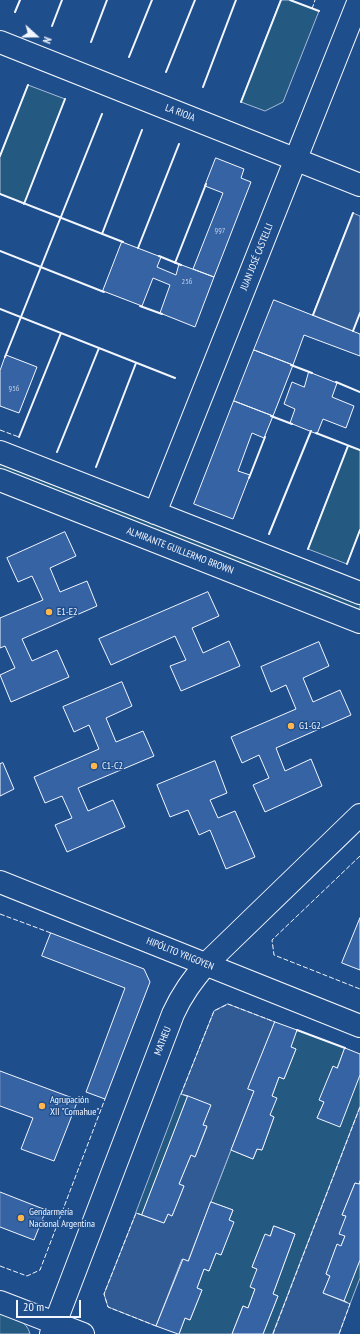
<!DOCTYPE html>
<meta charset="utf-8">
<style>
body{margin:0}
#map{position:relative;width:360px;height:1334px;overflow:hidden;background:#1f4e8c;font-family:"PT Sans Narrow",sans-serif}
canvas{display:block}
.north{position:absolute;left:16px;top:16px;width:40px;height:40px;-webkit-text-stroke:3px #1f4e8c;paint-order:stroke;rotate:111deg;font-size:11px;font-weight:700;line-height:16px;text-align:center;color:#f2f6ff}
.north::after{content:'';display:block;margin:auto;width:14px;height:18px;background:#f2f6ff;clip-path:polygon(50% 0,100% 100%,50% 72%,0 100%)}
.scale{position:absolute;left:16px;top:1300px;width:65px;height:18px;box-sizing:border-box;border:2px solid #f2f6ff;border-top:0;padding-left:5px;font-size:12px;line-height:14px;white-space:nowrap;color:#f2f6ff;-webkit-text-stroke:3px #1f4e8c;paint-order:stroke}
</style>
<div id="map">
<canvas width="360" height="1334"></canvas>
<div class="north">N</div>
<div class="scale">20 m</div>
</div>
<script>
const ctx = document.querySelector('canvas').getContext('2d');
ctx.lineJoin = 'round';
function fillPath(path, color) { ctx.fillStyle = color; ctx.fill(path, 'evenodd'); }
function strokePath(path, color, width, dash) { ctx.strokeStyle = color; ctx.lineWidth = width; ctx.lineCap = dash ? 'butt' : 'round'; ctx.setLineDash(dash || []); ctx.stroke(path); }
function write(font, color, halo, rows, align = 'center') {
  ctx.font = font + ' "PT Sans Narrow",sans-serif'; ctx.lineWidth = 3; ctx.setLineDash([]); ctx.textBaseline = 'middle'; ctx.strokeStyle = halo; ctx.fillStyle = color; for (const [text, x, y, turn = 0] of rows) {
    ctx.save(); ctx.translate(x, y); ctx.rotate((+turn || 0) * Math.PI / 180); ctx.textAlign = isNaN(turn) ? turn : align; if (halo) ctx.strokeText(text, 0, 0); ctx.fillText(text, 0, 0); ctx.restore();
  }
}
const green = new Path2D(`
 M281,0H290L319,11L283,102L265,111L241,102Z
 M28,85L65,99L24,204L0,194V156Z
 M348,446L360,450V530L347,564L308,549Z
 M0,460L360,600V613L0,473Z
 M297,1030L345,1048L337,1068L333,1067L320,1100L324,1102L317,1118L360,1075V1107L273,1334H263L278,1296L273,1294L295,1234L274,1226L270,1236L265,1235L252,1267L257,1269L255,1289L248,1308L243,1306L232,1334H179L185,1318L190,1320L202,1290L197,1288L204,1269L209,1271L216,1253L221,1255L233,1222L229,1220L233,1210L211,1202L231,1150L253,1159L257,1149L262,1150L274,1117L270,1115L272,1096L279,1077L284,1079L296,1049L291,1047Z
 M181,1094L188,1096L142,1215L136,1213Z
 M360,1260V1278L350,1304L344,1301Z
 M0,1312C12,1317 27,1320 30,1334H0Z`);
const parking = new Path2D(`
 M353,213L360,216V313L353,331L313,315Z
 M228,1004L275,1022L249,1089L254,1091L231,1150L188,1261L182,1259L156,1326L108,1307L104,1294L136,1213L164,1223L168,1214L172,1216L184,1186L179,1184L191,1155L195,1157L207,1127L203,1125L210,1105L181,1094L214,1011Z
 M360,1107V1181L359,1184L355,1183L342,1215L346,1216L345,1236L341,1246L337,1245L326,1274L330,1276L323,1293L350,1304L339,1334H273Z`);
const building = new Path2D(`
 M216,158L244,169L241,178L251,182L214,277L193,269L223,193L205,186Z
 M122,242L161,257L157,267L176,275L179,264L214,277L195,327L160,313L170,285L153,278L142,306L103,291Z
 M274,300L360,334V356L304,335L293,365L254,350Z
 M254,350L293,365L273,416L234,401Z
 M6,355L37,367L19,413L0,406V371Z
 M309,372L337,383L332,397L354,406L346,428L323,419L317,434L290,423L295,409L284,404L292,382L304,387Z
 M234,401L273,416L264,438L252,433L238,471L250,475L233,519L194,504Z
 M65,532L76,556L50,568L60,592L87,581L97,606L22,639L32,661L57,650L69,677L11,702L0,675L15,668L5,646L0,648V618L43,600L32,576L18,582L7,558Z
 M208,592L219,616L192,628L203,653L229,641L240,666L181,691L170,666L186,660L175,636L111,665L99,639Z
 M319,642L329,666L303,678L313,702L340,690L351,715L276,748L285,771L311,759L322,786L265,812L253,785L269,778L259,755L242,763L231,737L296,709L286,685L271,692L261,667Z
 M122,682L132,706L106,718L116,742L143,731L154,756L78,788L88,811L113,800L125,827L67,852L55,825L72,818L62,796L45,803L34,777L99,749L89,725L74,732L63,707Z
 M215,761L227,793L210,800L218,818L235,811L255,857L226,869L210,830L199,835L188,810L170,817L157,785Z
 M3,763L14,789L0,796V764Z
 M360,918V970L342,963Z
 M51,933L144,969L150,982L105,1099L86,1092L125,988L42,956Z
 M275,1022L297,1030L291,1047L296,1049L284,1079L279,1077L272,1096L277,1098L270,1115L274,1117L262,1150L257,1149L253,1159L231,1150L254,1091L248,1089Z
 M345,1048L360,1054V1075L340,1127L317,1118L324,1102L319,1100L333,1066L337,1068Z
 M0,1071L78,1100L54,1161L21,1149L33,1118L0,1106Z
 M188,1096L211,1105L203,1125L207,1126L195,1157L191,1155L179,1184L184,1186L172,1216L168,1214L164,1223L142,1215Z
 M360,1181V1260L344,1301L323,1293L330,1276L326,1274L337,1244L341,1246L345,1236L339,1234L346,1216L342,1215L355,1183L359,1184Z
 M0,1192L46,1210L34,1240L0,1227Z
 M211,1202L233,1210L229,1220L234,1222L221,1255L216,1253L209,1271L204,1269L197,1288L202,1290L190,1320L185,1318L179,1334H178L156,1326L183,1259L188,1261Z
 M274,1226L295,1234L273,1294L278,1296L263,1334H232L243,1306L248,1308L255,1289L250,1287L257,1269L252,1267L265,1234L270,1236Z`);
const minor = new Path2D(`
 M0,42L360,185
 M0,452L360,593
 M0,480L360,622
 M155,513L359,0
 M0,882L360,1026
 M51,1334L173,1014C182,994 192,981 206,964L360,815`);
const major = new Path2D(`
 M0,1302L83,1334`);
const fence = new Path2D(`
 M312,9L315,0
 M0,430L19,437
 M360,856L272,940L274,955L360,989
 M0,914L51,933
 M188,1096L181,1094L214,1011L228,1004L275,1022
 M142,1215L136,1213L104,1294L108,1307L156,1326
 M0,1266L27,1276L40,1270L105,1099
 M273,1334L360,1107
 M339,1334L350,1304L344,1301`);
const wall = new Path2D(`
 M290,0L319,11
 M15,12L20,0
 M52,26L62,0
 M91,42L107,0
 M129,57L152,0
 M166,72L195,0
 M203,87L236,0
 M241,102L281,0
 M0,156L28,85
 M0,194L123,242
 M24,204L65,99
 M102,234L142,130
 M138,248L179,144
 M0,251L104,292
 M159,256L181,265
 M175,263L206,184
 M140,306L162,314
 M0,309L175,378
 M313,315L353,213
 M353,331L360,313
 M5,357L102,114
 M291,365L312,373
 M336,382L360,392
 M271,416L292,424
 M316,433L360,450
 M19,437L61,333
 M57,452L99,348
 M96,467L136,363
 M249,478L265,437
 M269,534L311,431
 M308,549L348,446
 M347,564L360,530
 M297,1030L345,1048`);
const markers = [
 [49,612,4,"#ffb74d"],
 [291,726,4,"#ffb74d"],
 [94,766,4,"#ffb74d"],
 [42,1106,4,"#ffb74d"],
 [21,1218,4,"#ffb74d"]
];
const numberNames = [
 ["997",220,231],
 ["256",187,282],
 ["956",14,389]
];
const streetNames = [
 ["LA RIOJA",180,113,21],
 ["JUAN JOSÉ CASTELLI",257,257,-68],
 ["ALMIRANTE GUILLERMO BROWN",180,551,21],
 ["HIPÓLITO YRIGOYEN",180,954,22],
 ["MATHEU",163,1041,-69]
];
const poiNames = [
 ["E1-E2",57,612],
 ["G1-G2",299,726],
 ["C1-C2",102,766],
 ["Agrupación",50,1100],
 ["XII \"Comahue\"",50,1112],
 ["Gendarmería",29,1212],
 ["Nacional Argentina",29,1224]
];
fillPath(green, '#245a82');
strokePath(green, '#a8bbd7', 1);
fillPath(parking, '#305b95');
strokePath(parking, '#a8bbd7', 1);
fillPath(building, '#3563a3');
strokePath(building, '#f2f6ff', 1);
strokePath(minor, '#f2f6ff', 24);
strokePath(major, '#f2f6ff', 24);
strokePath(minor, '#1f4e8c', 22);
strokePath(major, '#1f4e8c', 22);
strokePath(fence, '#f2f6ff', 1, [5, 2]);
strokePath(wall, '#f2f6ff', 2);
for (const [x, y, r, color] of markers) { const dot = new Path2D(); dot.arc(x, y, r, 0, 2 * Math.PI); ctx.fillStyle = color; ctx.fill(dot); strokePath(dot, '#1f4e8c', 1.5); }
write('8px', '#c3d1e8', null, numberNames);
write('10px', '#f2f6ff', '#1f4e8c', streetNames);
write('10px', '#f2f6ff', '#1f4e8c', poiNames, 'left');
</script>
